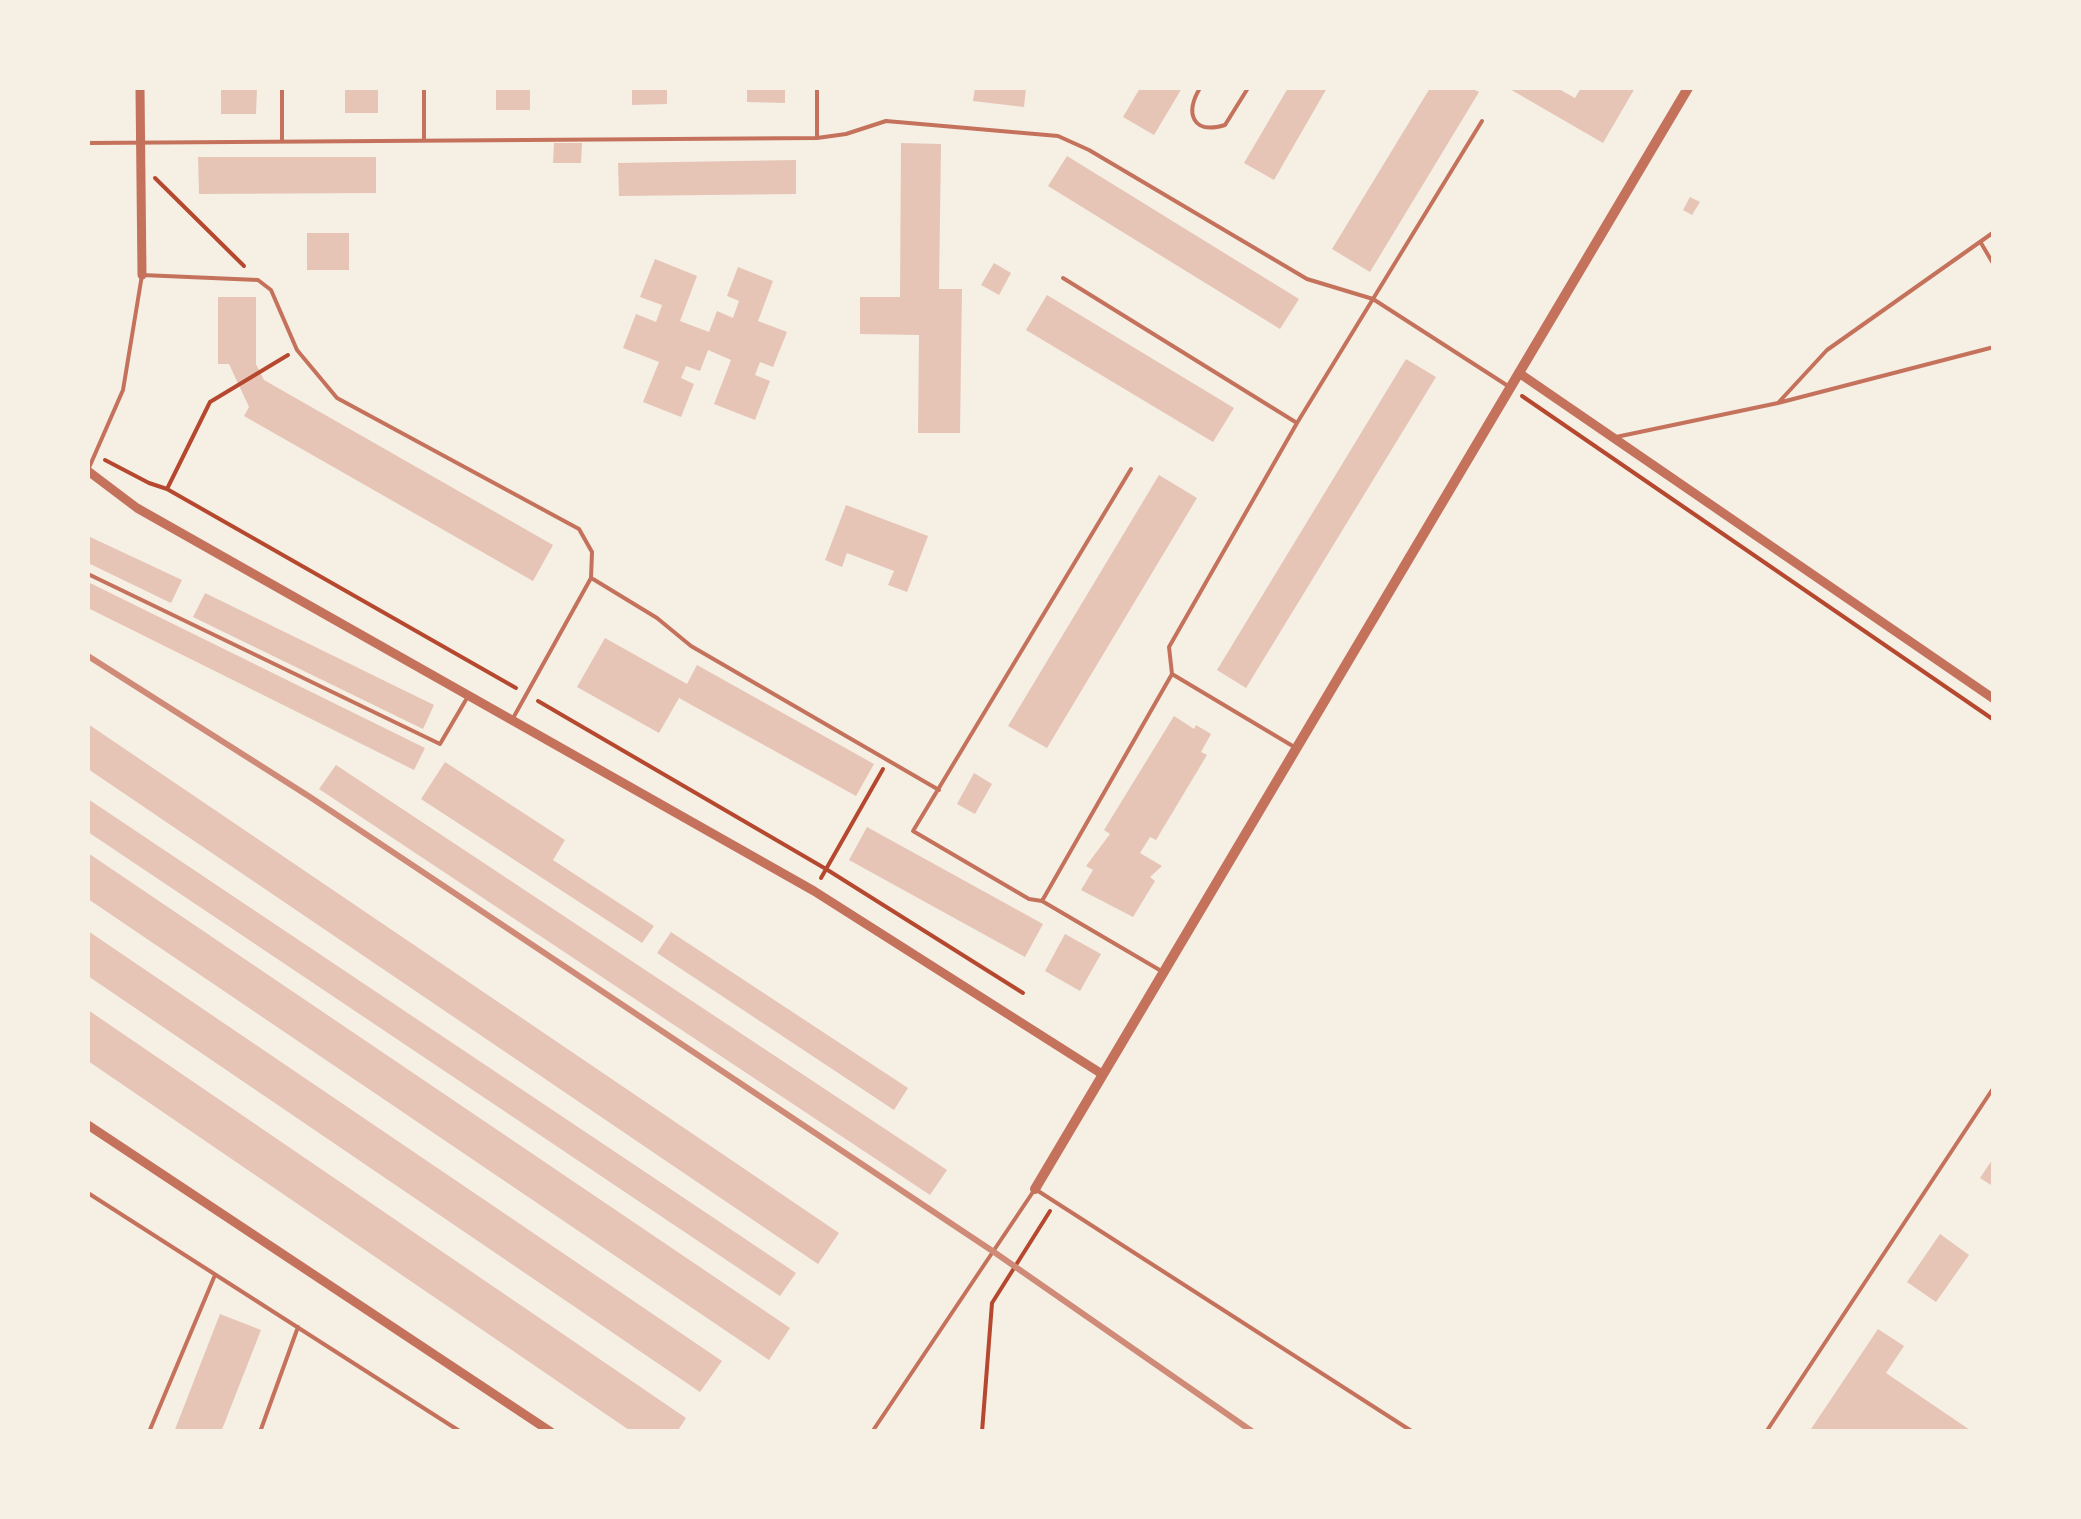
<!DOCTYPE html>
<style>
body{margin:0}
#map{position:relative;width:2081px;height:1519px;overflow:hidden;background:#f6efe4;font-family:"Noto Sans",sans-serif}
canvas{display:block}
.frame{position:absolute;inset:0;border:90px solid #f6efe4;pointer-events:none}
</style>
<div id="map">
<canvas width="2081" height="1519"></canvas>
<div class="frame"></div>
</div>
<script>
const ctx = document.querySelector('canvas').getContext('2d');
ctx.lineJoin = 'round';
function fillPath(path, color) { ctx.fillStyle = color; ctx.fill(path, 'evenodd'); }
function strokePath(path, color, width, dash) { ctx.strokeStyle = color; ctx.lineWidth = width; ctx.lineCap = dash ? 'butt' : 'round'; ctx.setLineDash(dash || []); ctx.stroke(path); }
const building = new Path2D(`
 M221,88H257L256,114H221Z
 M345,88H378V113H345Z
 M496,88H530V110H496Z
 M632,88H667V104L632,105Z
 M747,88H785V103L747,102Z
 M975,88H1026L1024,107L973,101Z
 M1140,88H1182L1154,135L1123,117Z
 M1288,88H1327L1274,180L1244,163Z
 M1430,88H1471L1479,92L1370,272L1332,249Z
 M1508,88H1557L1575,98L1581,88H1635L1603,143Z
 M554,143H582L581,163H553Z
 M901,143L941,144L939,289H962L960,433H918L919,335L860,334V297H900Z
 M1067,156L1299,299L1280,329L1048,186Z
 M198,157H376V193L199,194Z
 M796,160V194L619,196L618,163Z
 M1690,197L1700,202L1692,215L1683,210Z
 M307,233H349V270H307Z
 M655,259L697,276L680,321L709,332L717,311L733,318L739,301L727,296L738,267L773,281L758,321L787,332L773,367L760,362L755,375L770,381L755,420L714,404L731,360L708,350L700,371L686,366L681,378L694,384L681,417L643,402L659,362L623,348L636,314L656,322L662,305L640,297Z
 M994,263L1011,273L999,295L981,285Z
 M1047,295L1234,408L1213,442L1026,330Z
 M218,297H256V364L264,380L553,545L533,581L244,416L249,407L229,364H218Z
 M1406,359L1436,377L1246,688L1217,670Z
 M1159,475L1197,498L1047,748L1008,726Z
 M846,505L928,536L907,592L888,585L894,571L847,553L842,567L825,560Z
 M88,536L182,580L171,603L88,563Z
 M88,582L425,748L414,770L88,608Z
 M205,593L434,705L423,729L193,617Z
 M605,638L687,684L697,665L874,764L856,796L679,698L659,733L577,687Z
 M1174,716L1194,729L1196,725L1211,734L1201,752L1207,755L1156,840L1150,837L1140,853L1162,866L1150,877L1155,881L1133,917L1081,890L1093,870L1086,866L1110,834L1104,830Z
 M88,724L839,1233L818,1264L88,769Z
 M445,762L565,840L553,860L654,926L642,943L421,799Z
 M336,765L947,1170L930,1195L319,789Z
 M974,773L992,784L975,814L957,804Z
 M88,799L796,1273L780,1296L88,832Z
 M867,827L1043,924L1025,957L849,860Z
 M88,853L790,1328L769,1360L88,899Z
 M88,931L722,1361L700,1392L88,976Z
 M671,932L908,1088L894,1110L657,953Z
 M1065,934L1101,954L1080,991L1045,971Z
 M88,1010L686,1418L677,1432H632L88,1061Z
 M1994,1157V1187L1980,1178Z
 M1940,1234L1969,1255L1936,1302L1907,1282Z
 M220,1314L261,1330L221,1432H174Z
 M1878,1329L1904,1346L1886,1373L1973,1432H1809Z`);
const path = new Path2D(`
 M155,178L244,266
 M1522,396L1994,720
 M105,460L149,483L167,489L516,688
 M167,489L210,402L288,355
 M538,701L826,869L1023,993
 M821,878L883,769
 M982,1432L992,1303L1050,1211`);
const service = new Path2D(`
 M282,88V141
 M424,88V140
 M1200,88C1185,113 1192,135 1225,125L1248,88
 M817,138V88
 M88,143L817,138L846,134L886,121L1058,136L1089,150L1307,279L1373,299L1508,386
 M1981,243L1994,265
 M1063,278L1297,423
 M1778,403L1827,350L1994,232
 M1616,437L1778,403L1994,347
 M1131,469L913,831L1029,899L1042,901L1163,972
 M88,470L123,390L142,275L258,280L271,290L297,350L337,398L579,529L592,552L591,578L512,720
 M88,574L440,744L467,698
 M593,579L657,618L691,646L939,790
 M1172,674L1169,647L1297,423L1482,121
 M1042,901L1172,674L1296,748
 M88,1193L461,1432
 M149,1432L215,1275
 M260,1432L298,1327
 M872,1432L1035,1189L1413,1432
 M1766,1432L1994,1087`);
const minor = new Path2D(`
 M140,88L142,275
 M1519,373L1994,699
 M88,471L137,508L814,891L1102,1074
 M88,1125L551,1432`);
const tertiary = new Path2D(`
 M1035,1189L1688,88`);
const rail = new Path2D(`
 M88,656L310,797L994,1252L1253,1432`);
fillPath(building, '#e6c5b7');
strokePath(path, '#b5482f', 4);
strokePath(service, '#c5725c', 4);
strokePath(minor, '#c5725c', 9);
strokePath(tertiary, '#c5725c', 10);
strokePath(rail, '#cf8b77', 6);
</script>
